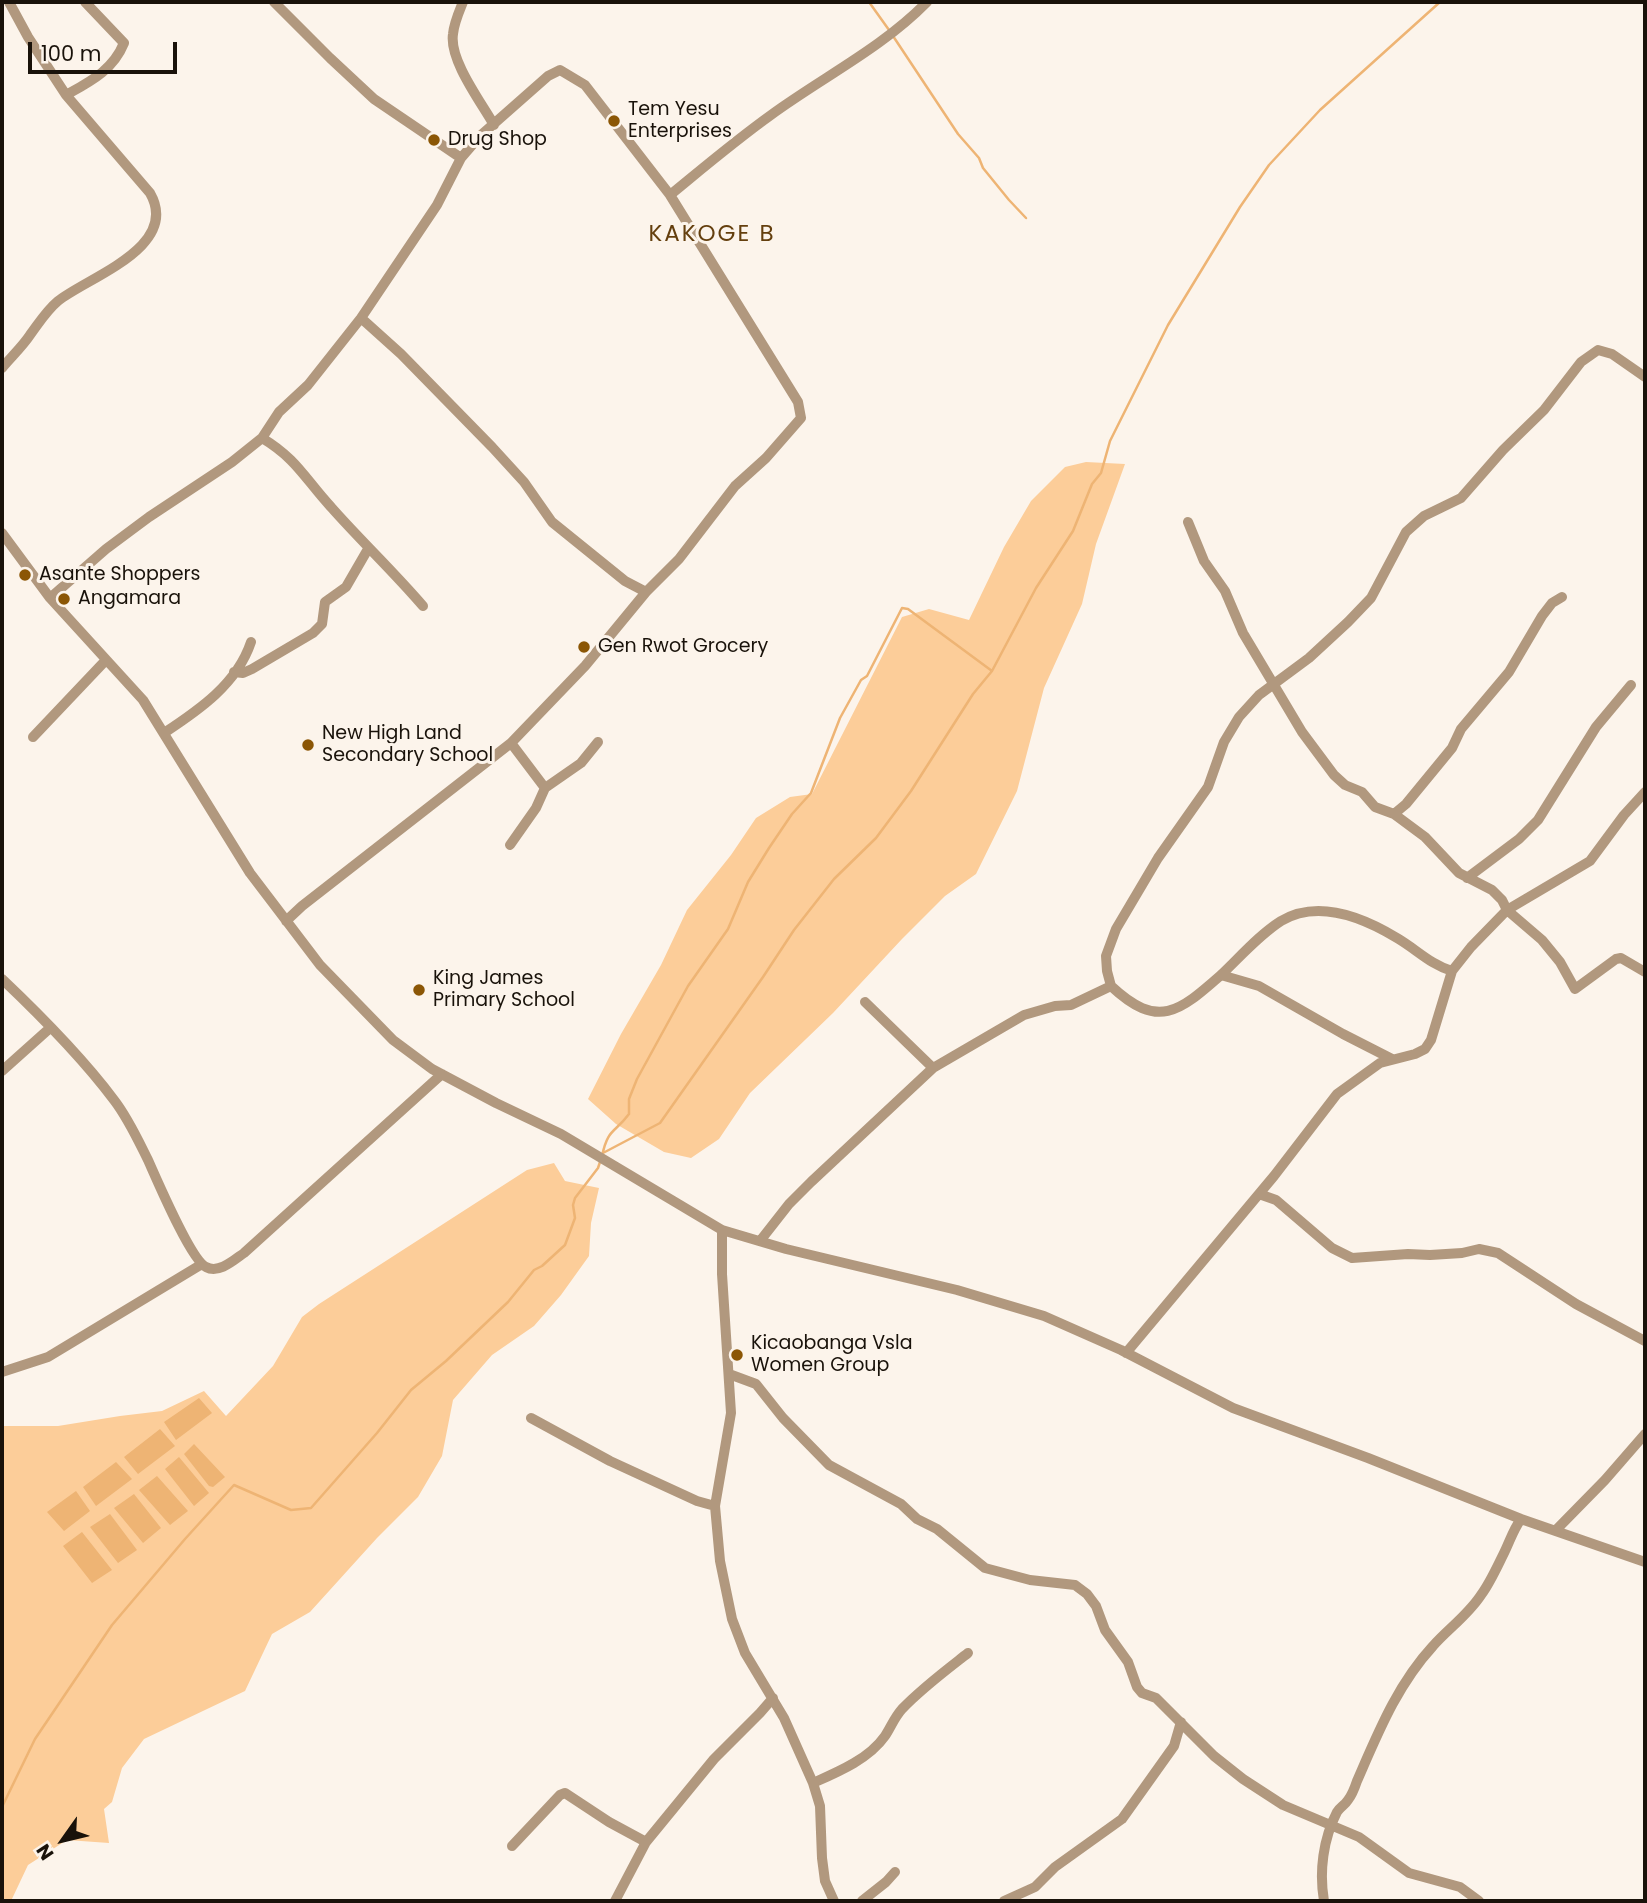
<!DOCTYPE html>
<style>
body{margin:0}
#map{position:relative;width:1647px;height:1903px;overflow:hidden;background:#fcf4eb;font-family:Poppins,sans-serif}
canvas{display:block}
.frame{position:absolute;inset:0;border:4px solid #19120a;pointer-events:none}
.north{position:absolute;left:28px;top:1805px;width:70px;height:70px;-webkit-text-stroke:5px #fcf4eb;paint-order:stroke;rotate:236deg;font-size:19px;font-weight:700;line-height:28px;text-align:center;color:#19120a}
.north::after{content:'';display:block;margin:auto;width:24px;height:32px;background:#19120a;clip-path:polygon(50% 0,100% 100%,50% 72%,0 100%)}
.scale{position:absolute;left:28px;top:42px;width:149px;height:32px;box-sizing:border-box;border:4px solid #19120a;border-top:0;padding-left:9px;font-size:21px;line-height:24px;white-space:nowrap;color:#19120a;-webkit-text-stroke:5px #fcf4eb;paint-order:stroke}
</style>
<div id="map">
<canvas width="1647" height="1903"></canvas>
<div class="frame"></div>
<div class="north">N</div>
<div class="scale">100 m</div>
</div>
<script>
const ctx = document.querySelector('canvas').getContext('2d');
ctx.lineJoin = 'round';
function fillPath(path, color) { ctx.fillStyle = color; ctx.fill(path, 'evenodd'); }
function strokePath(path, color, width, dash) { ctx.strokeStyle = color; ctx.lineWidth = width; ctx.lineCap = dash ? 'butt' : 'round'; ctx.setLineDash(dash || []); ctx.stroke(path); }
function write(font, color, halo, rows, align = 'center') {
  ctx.font = font + ' Poppins,sans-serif'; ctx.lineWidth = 6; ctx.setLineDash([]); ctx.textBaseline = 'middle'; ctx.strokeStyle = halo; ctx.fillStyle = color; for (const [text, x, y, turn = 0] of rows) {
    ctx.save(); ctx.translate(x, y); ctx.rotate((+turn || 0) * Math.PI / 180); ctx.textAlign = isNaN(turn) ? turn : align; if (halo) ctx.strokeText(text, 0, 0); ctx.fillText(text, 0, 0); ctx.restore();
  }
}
const green = new Path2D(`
 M1086,462L1125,464L1096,544L1082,604L1044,688L1017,791L976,874L945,896L902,939L833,1013L750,1093L719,1139L691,1158L664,1152L616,1124L588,1099L621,1034L661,965L687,910L731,855L756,818L790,797L812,794L902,617L929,609L969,620L1004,547L1031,501L1065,467Z
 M554,1163L565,1181L599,1188L591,1223L589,1256L561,1295L534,1326L492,1355L453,1400L442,1456L418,1497L377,1538L310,1612L272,1634L245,1691L144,1739L122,1768L112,1802L104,1809L109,1843L67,1840L28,1865L11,1901H2V1426H58L120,1416L162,1411L204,1391L226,1416L273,1366L302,1317L319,1304L527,1170Z`);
const water = new Path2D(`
 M199,1398L212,1413L176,1440L164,1422Z
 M160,1429L175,1446L138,1474L124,1457Z
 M194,1444L225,1477L213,1487L209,1486L184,1454Z
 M179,1457L209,1493L194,1506L165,1469Z
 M116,1462L132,1479L96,1506L83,1487Z
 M157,1476L188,1511L170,1525L139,1490Z
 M76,1491L90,1511L64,1531L47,1512Z
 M134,1494L161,1528L143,1543L114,1508Z
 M110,1514L137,1550L118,1563L90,1527Z
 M82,1532L112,1570L92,1583L63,1546Z`);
const stream = new Path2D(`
 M869,2L889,30
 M893,36L958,134L979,158L983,168L1009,200L1026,218
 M603,1153L660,1123L763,977L794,930L834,879L876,838L911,791L973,694L992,671
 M602,1156C608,1128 614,1134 629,1114V1099L637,1079L688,986L728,929L748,882L769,848L792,814L811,793L840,718L861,680L867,676L902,608L908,609L992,671L1036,588L1073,531L1092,484L1101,473L1110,441L1168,325L1240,207L1269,165L1320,110L1440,2
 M2,1807L35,1739L112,1625L185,1539L234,1485L291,1510L311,1508L377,1433L411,1390L446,1361L508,1302L534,1270L542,1266L565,1245L575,1218L573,1205L575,1198L598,1168L600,1162`);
const minor = new Path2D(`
 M274,2L330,58L374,99L461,158L480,136L548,76L560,70L585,85L670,195L798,402L801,418L766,458L735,486L679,559L646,592L585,666L511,743L302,906L286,921
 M463,2C459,12 454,23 453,34C449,60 481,102 494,125
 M66,95C91,81 113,70 124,43L85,2
 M670,195C703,168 736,140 771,115C823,77 882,48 927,2
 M361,318L401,354L492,447L524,482L552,522L625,581L646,592
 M2,368C11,357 22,347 30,335C39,323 46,311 58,301C88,277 181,247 150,193L66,95L28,37L9,2
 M262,438C297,459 305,479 331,507C361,541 394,572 423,606
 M1188,522L1204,561L1225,591L1243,633L1302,732L1334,775L1345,785L1362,792L1375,807L1394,814L1425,837L1459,873L1492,890L1502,900L1507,910L1542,940L1560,962L1575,989L1616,959L1621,958L1645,972
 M2,533L50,598L143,700L250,873L320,965L393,1040L432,1069L496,1103L561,1134L722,1230L786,1249L957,1290L1044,1316L1121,1350L1233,1408L1368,1458L1521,1519L1645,1562
 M50,598L106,549L149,517L232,462L262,438L279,412L308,385L361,318L437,205L461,158
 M234,672L243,673L252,669L313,633L322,624L325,602L346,587L368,549
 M164,733C199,710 237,684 251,642
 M33,737L106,660
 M545,788L581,763L598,742
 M1394,814L1406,804L1452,748L1461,729L1509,672L1542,616L1552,603L1562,597
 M510,845L536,808L545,788L511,743
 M1467,878L1519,839L1538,820L1596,727L1631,685
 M1221,975C1240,957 1259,935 1281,921C1318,899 1364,918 1397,938C1416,949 1431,965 1452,971
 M2,979C41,1016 81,1056 114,1100C128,1118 138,1140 148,1160C157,1180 191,1260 206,1267C219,1274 234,1260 244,1253L442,1074
 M1111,986C1158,1030 1179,1012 1221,975L1259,986L1343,1034L1392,1059
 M865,1002L933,1068
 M2,1071L50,1028
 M1259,1194L1276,1200L1332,1248L1352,1258L1408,1254L1430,1255L1462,1253L1479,1249L1498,1253L1576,1304L1645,1341
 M722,1230V1274L731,1413L715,1506L720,1561L732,1619L745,1653L784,1718L813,1783L820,1806L822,1858L825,1881L834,1901
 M760,1241L789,1204L811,1182L933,1068L1024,1015L1055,1006L1071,1005L1111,986L1107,971L1106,956L1116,929L1158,858L1208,787L1224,742L1239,717L1259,695L1309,658L1348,622L1371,598L1406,532L1424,516L1461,498L1503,450L1544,410L1581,362L1598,350L1612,354L1645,377
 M1126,1353L1274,1176L1337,1094L1380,1063L1415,1054L1425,1049L1431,1040L1452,971L1471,947L1507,910L1590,861L1624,815L1645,792
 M2,1372L48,1357L202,1264
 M729,1374L756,1384L783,1418L829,1465L901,1504L917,1519L937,1529L985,1568L1030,1580L1075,1585L1087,1594L1096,1606L1105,1630L1128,1662L1137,1687L1142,1693L1156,1698L1214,1756L1243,1779L1283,1805L1359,1837L1409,1873L1460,1887L1479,1901
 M531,1418L610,1461L697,1501L715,1506
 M1555,1531L1605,1480L1645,1434
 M813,1783C838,1772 869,1759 885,1736C891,1727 894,1718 902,1709C922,1688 945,1671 968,1653
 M512,1846L560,1795L565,1793L609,1822L646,1842
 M615,1901L646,1842L714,1759L760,1713L773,1698
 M862,1901L886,1882L895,1872
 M1004,1901L1035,1887L1055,1867L1122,1819L1174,1746L1181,1722
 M1324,1901C1319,1872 1323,1839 1337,1812C1340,1807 1345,1805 1348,1800C1352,1795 1355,1787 1357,1781C1378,1733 1397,1685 1433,1646C1448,1629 1468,1615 1481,1595C1490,1583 1497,1567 1504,1553C1510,1541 1513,1530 1521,1519`);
const markers = [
 [614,121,7,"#8b5605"],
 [434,140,7,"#8b5605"],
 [25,575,7,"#8b5605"],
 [64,599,7,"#8b5605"],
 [584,647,7,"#8b5605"],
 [308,745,7,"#8b5605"],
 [419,990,7,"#8b5605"],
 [737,1355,7,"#8b5605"]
];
const poiNames = [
 ["Tem Yesu",628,110],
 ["Enterprises",628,132],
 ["Drug Shop",448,140],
 ["Asante Shoppers",39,575],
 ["Angamara",78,599],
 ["Gen Rwot Grocery",598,647],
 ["New High Land",322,734],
 ["Secondary School",322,756],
 ["King James",433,979],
 ["Primary School",433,1001],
 ["Kicaobanga Vsla",751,1344],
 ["Women Group",751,1366]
];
const quarterNames = [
 ["KAKOGE B",712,235]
];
fillPath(green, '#fccd99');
fillPath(water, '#eeb474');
strokePath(stream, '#eeb474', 2.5);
strokePath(minor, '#b1987e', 10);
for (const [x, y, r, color] of markers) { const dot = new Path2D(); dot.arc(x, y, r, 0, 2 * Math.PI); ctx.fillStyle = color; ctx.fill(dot); strokePath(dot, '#fcf4eb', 2.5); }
write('19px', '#19120a', '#fcf4eb', poiNames, 'left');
ctx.letterSpacing = '2px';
write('23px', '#643f0e', '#fcf4eb', quarterNames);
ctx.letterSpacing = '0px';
</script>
